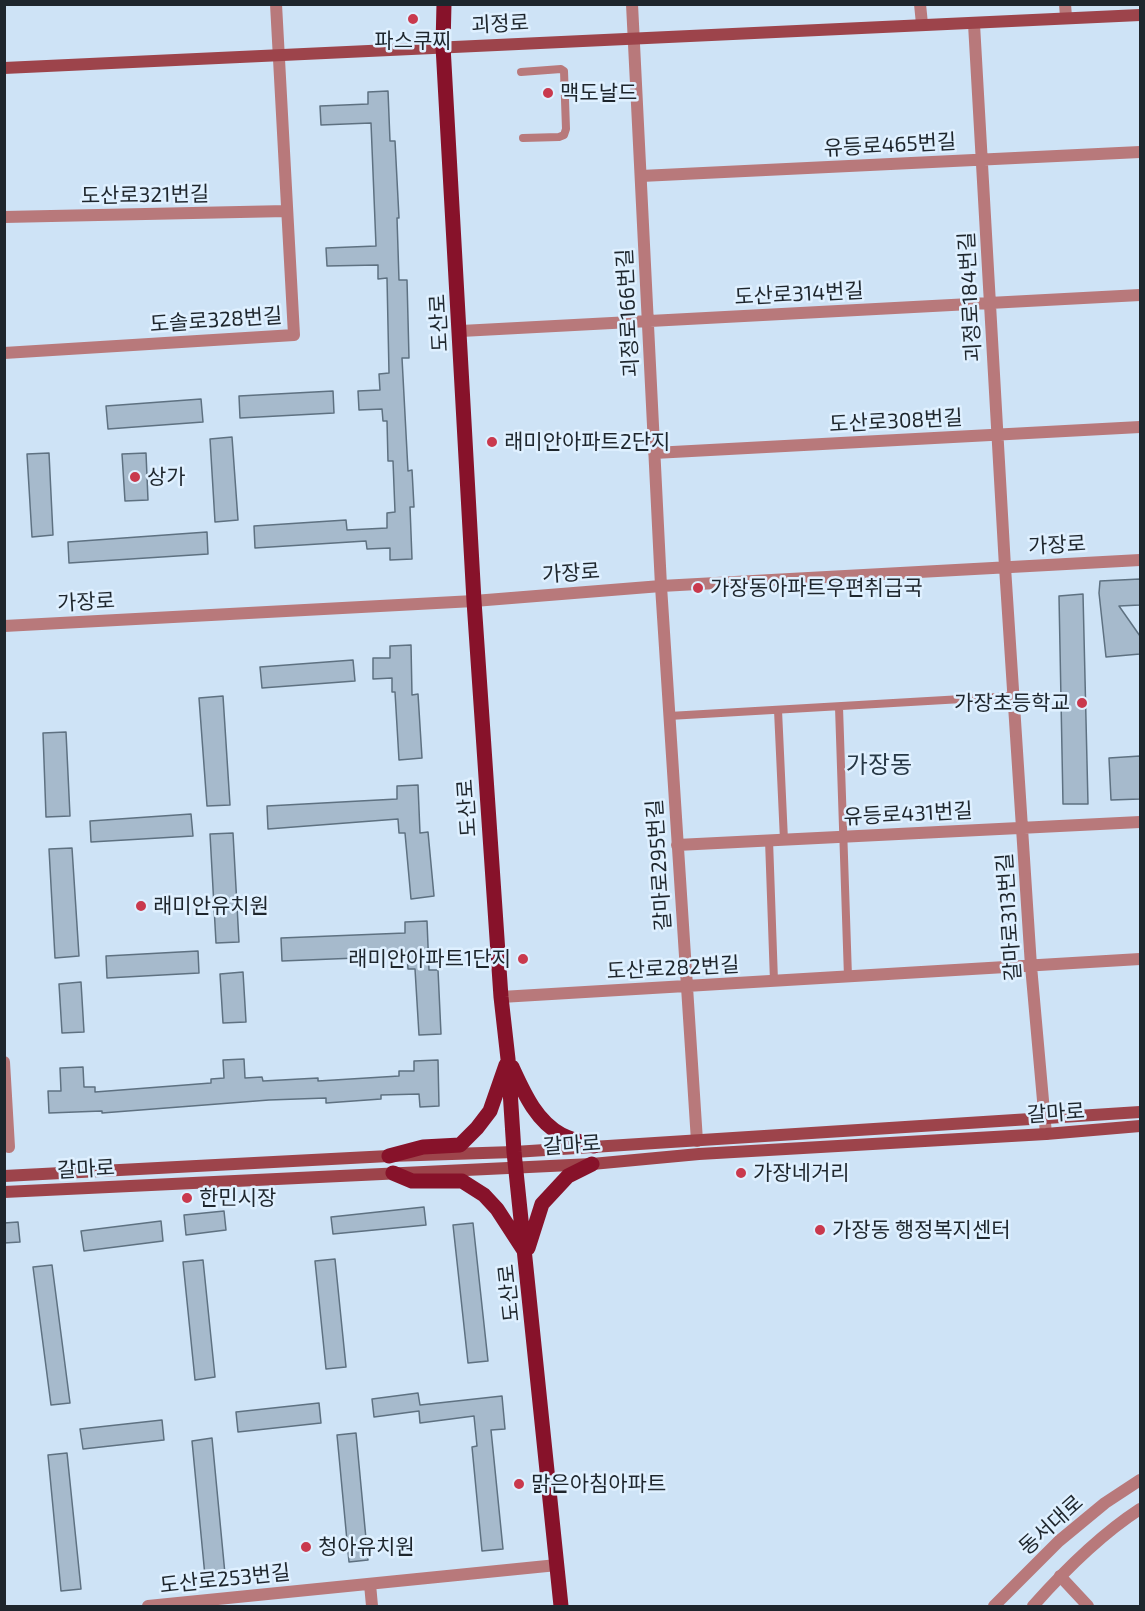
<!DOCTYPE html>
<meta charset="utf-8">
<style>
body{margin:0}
#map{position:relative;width:1145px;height:1611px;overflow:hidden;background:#cee3f6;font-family:"Exo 2",sans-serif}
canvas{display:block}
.frame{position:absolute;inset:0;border:6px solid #1e262d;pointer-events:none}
</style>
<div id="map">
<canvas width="1145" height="1611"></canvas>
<div class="frame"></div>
</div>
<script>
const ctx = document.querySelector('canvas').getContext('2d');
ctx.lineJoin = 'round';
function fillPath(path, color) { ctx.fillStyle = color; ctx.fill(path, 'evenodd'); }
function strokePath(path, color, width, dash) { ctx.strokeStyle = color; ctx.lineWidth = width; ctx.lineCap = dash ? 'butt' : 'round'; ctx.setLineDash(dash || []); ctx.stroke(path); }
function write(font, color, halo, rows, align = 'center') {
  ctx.font = font + ' "Exo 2","Noto Sans KR",sans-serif'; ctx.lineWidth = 5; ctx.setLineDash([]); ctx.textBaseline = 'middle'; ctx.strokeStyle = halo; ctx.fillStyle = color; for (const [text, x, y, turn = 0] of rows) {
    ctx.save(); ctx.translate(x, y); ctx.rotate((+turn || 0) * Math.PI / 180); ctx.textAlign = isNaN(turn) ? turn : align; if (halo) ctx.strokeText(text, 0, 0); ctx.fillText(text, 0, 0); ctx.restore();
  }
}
const building = new Path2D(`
 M388,91L390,141H395L399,218H397L399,280H407L409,358H402L408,471L412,470L414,507H410L412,559L390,560V548L367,549L366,541L255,548L254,526L346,520L347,530L387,528V513L395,512L393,461H388L387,421H383L382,409L359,410L358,391L380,390L379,374L389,373L387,278L378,279V265L327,266L326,248L376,246L371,123L321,125L320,106L368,104V92Z
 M333,391L334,413L240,418L239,396Z
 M201,399L203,422L108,429L106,406Z
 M232,437L238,520L215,522L210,439Z
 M49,453L53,535L32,537L27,454Z
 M146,453L148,500L125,501L122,454Z
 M207,532L208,554L69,563L68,542Z
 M1140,579V605L1119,606L1140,636V654L1106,657L1099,593L1100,581Z
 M1083,594L1088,804H1063L1059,596Z
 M411,645L412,695L418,694L422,758L399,760L395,692H392V678L373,679V658H390V646Z
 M353,660L355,681L262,688L260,667Z
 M223,696L230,805L207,806L199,698Z
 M66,732L70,816L46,817L43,733Z
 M1140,756V799L1111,800L1109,758Z
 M418,785L420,833L428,832L434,896L411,899L405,833H399L398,819L268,829L267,806L397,799V786Z
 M191,814L193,836L91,842L90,821Z
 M233,833L239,942L216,943L210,834Z
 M72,848L79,956L55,958L49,849Z
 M427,921L429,970H438L441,1034L419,1035L415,969H408L407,956L282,961L281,938L405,933V922Z
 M198,951L199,973L107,978L106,956Z
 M243,972L246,1022L223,1023L220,974Z
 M81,982L84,1032L62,1033L59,984Z
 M244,1059L245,1078L262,1077L263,1081L318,1078V1081L399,1076V1071H414V1061L438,1060L439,1106L420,1107L419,1094L381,1095V1099L326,1103V1098L269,1100L102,1113V1111L49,1113L48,1091H61L60,1068L83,1067L84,1087H95V1092L211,1083V1079L224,1078L223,1060Z
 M424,1207L426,1225L333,1234L331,1217Z
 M224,1211L226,1230L186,1235L184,1215Z
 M161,1221L163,1241L84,1251L81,1231Z
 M18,1222L20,1242L4,1243V1223Z
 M473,1223L488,1361L468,1363L453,1225Z
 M335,1259L346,1367L326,1369L315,1261Z
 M203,1260L215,1377L195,1380L183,1262Z
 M52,1265L70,1403L51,1405L33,1267Z
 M418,1393L420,1405L502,1396L505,1429L491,1430L503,1549L482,1551L472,1447L477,1446L474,1416L420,1423L419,1411L374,1417L372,1399Z
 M319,1403L321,1423L238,1432L236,1412Z
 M162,1420L164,1440L83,1449L80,1429Z
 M356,1433L368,1560L349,1562L337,1435Z
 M212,1438L225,1574L205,1576L192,1441Z
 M67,1453L81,1589L61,1591L48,1455Z`);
const service = new Path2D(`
 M521,72L561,69L564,71L566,129L564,135L559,137L523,138
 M839,707L848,977
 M778,710L784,840
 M669,716L1014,696
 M769,840L774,981`);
const pedestrian = new Path2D(`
 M4,1062L9,1147`);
const minor = new Path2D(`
 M632,4L661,586L697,1141
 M920,4L922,24
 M1065,4L1066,17
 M974,24L1005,567L1031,966L1046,1134
 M641,176L1140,152
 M4,217L287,211
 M461,331L1140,295
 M4,353L294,335L276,4
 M654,453L1140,427
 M4,626L474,601L661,586L1140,560
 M677,845L1140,822
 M501,997L1140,959
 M1060,1576L1088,1606
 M370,1584L372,1606
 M148,1606L557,1565`);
const tertiary = new Path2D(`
 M994,1606L1059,1541L1105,1503L1140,1480
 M1033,1606C1064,1571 1100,1535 1140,1509`);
const secondary = new Path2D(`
 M4,68L1140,15
 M4,1176L389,1156L514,1152L1140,1112
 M4,1192L592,1164L699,1154L1046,1134L1140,1126`);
const primary = new Path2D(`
 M444,4L443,46L474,601L501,997L508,1059L514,1152L561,1606
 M512,1067C524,1093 536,1121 562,1135C572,1140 584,1143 594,1146
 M389,1156L423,1147L460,1145L477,1128L490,1111L506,1065
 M393,1173L412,1181H462L484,1195L497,1209L523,1249
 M528,1248L542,1204L568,1176L592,1164`);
const markers = [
 [413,19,6,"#c9394d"],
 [548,93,6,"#c9394d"],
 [492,442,6,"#c9394d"],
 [135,477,6,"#c9394d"],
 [698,588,6,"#c9394d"],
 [1082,703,6,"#c9394d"],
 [141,906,6,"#c9394d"],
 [523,959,6,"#c9394d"],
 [741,1173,6,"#c9394d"],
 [187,1198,6,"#c9394d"],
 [820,1230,6,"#c9394d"],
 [519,1484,6,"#c9394d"],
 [306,1547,6,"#c9394d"]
];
const streetNames = [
 ["괴정로",500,24,-3],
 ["유등로465번길",890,145,-3],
 ["도산로321번길",145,195,-1],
 ["도산로314번길",799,294,-3],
 ["괴정로184번길",970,297,-93],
 ["괴정로166번길",628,313,-93],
 ["도솔로328번길",216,320,-4],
 ["도산로",439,323,-93],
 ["도산로308번길",896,421,-3],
 ["가장로",1057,545,-3],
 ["가장로",571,573,-4],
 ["가장로",86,602,-3],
 ["도산로",467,808,-94],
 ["유등로431번길",908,814,-3],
 ["갈마로295번길",659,865,-94],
 ["갈마로313번길",1009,917,-94],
 ["도산로282번길",673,968,-3],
 ["갈마로",1056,1113,-4],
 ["갈마로",572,1145,-4],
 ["갈마로",86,1169,-3],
 ["도산로",509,1293,-96],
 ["동서대로",1051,1525,-42],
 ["도산로253번길",225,1579,-6]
];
const poiNames = [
 ["파스쿠찌",413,41,"center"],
 ["맥도날드",560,93],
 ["래미안아파트2단지",504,442],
 ["상가",147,477],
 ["가장동아파트우편취급국",710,588],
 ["가장초등학교",1070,703,"right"],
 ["래미안유치원",153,906],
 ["래미안아파트1단지",511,959,"right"],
 ["가장네거리",753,1173],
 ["한민시장",199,1198],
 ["가장동 행정복지센터",832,1230],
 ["맑은아침아파트",531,1484],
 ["청아유치원",318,1547]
];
const quarterNames = [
 ["가장동",879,765]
];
fillPath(building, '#a6bacc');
strokePath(building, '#5e7181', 1.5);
strokePath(service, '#b8797b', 8);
strokePath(pedestrian, '#b8797b', 12);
strokePath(minor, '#b8797b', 12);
strokePath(tertiary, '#b8797b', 12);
strokePath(secondary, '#9d444b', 12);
strokePath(primary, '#87122a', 15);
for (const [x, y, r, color] of markers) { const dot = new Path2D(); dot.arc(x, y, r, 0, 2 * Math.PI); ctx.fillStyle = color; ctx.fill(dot); strokePath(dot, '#dff0ff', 2); }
write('21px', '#1e262d', '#dff0ff', streetNames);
write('21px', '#1e262d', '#dff0ff', poiNames, 'left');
write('24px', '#273846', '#dff0ff', quarterNames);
</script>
